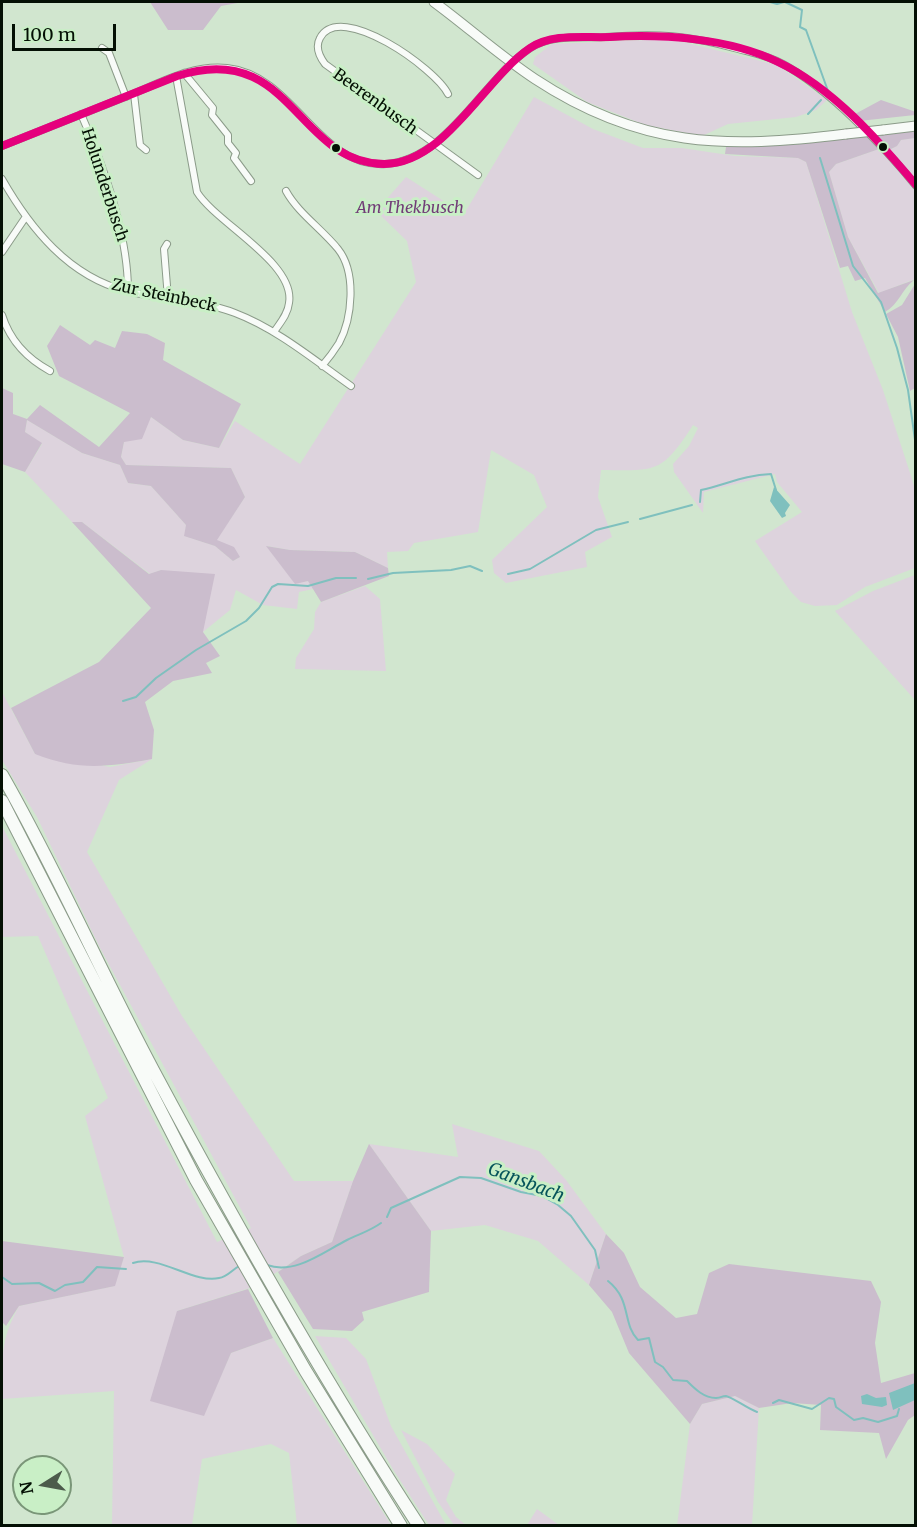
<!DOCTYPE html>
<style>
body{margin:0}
#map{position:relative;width:917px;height:1527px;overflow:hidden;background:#d1e6cf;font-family:Merriweather,serif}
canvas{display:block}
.frame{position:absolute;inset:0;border:3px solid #041004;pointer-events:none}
.north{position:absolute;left:12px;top:1455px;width:60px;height:60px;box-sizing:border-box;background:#c9efc6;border:2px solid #7a9678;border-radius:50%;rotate:259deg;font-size:16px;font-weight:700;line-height:24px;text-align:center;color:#041004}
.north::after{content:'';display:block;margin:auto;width:21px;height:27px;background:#4c5b4b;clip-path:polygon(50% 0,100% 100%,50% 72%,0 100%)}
.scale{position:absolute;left:12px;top:24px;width:104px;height:27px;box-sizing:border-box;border:3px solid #041004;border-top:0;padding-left:8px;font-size:18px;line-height:21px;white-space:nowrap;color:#041004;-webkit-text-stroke:4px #c9efc6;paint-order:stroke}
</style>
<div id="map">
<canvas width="917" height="1527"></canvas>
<div class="frame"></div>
<div class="north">N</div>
<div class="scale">100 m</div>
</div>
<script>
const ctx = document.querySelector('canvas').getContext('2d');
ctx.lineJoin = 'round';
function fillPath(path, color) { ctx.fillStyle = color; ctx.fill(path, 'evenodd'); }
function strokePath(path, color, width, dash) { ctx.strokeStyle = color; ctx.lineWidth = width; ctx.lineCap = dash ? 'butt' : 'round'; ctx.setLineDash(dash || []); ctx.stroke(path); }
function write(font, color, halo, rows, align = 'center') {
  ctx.font = font + ' Merriweather,serif'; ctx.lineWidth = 6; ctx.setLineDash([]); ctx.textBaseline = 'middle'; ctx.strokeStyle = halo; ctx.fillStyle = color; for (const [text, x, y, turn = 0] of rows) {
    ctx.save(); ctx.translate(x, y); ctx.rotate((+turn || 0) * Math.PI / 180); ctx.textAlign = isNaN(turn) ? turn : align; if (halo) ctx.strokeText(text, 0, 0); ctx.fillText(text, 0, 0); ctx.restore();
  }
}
const green = new Path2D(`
 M670,39L777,65L827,100L816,110L796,117L728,124L702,136L645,125L587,102L533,64L535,57L552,44Z
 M534,97L593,129L643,148H682L735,156L798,158L806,162L852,312L883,390L912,479L916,495L915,568L865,587L837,605L815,606L801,602L791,592L755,541L802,512L777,482L775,474L704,492L703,513L674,472L673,464L689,446L698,428L693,425C662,473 657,471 601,470L598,497L612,537L585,552L587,567L506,583L494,573L492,560L547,507L534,475L491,450L478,532L414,543L408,551L387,552L388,568L355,552L290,550L267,546L295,583L308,581L313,589L299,592L297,609L263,605L236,590L230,610L203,632L161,570L150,574L82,522H72L25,472L42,444L25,432L27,420L82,453L120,465L128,483L151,486L186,525L185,536L215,546L233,561L240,557L216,540L245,497L231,468L126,465L121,457L124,442L151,417L183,440L219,448L235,421L300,464L416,282L407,241L376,211L406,177L464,214Z
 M915,138V182L889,150L897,146L901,140Z
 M879,149L915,190V279L879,293L848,237L829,172L836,164Z
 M915,575V700L835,611L873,591Z
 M365,586L380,599L386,671L295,669L296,658L314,629L315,612L321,602Z
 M2,692L35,754L110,767L152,759L119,780L87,852L182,1016L294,1181H353L332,1242L301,1256L256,1286L177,1311L203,1416L231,1353L273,1338L391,1525H297L289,1453L271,1444L202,1459L192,1525H112L114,1391L2,1399C2,1360 0,1340 19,1306L114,1286L124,1257L85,1116L108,1098L38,936L2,937V826L217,1242L251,1228L99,946L37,817L2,760Z
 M452,1124L539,1151L566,1180L606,1234L589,1285L538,1241L485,1225L431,1231L369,1144L458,1157Z
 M315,1336L346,1338L366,1359L391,1426L446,1525H429L394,1471Z
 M735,1396L759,1408L752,1525L677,1526L690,1424L702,1404Z
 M401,1430L427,1444L455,1474L446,1500L456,1517L466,1525H454L438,1502Z
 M537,1509L559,1525H527Z`);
const forest = new Path2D(`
 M150,2H243L221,6L203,30H168Z
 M881,100L916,112L915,115L859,121L855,114Z
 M915,131V138L901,140L897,146L889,150L875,136Z
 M866,136L879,149L836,164L829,172L848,237L878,293L914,280C902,289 899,304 885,312L865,278L855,281L848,266L840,268L806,162L798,158L725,154L726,147L801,144Z
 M915,284V388L910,391L898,337L886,314L902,305Z
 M60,325L90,345L95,340L115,348L122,331L147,334L165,343L163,360L241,404L219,448L183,440L151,417L142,439L124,442L121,457L126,465L231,468L245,497L217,540L234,547L240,557L233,561L215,546L184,536L186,525L151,486L128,483L120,465L82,453L27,420L25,432L42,443L25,472L2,464V388L13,393V414L27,419L40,405L99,447L130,413L59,376L47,346Z
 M72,522H82L149,574L161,570L215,574L203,632L220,656L206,663L212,673L173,681L145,702L154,730L152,759C108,767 78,771 35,754L11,708L99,662L151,608Z
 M266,546L290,550L355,552L388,568L389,576L321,602L308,581L295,584Z
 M369,1144L431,1231L429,1292L362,1312L364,1320L352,1331L313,1329L278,1272L301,1256L332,1242L353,1181Z
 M606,1234L624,1253L640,1287L676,1318L697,1314L709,1273L729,1264L871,1281L881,1302L875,1343L881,1383L915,1373V1415L908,1420L886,1459L879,1433L820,1430L821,1405L792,1403L759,1408L735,1396L702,1404L690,1424L629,1353L612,1312L589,1285Z
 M2,1241L124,1257L115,1286L19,1306L6,1326L2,1322Z
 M248,1289L273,1338L231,1353L204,1416L150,1401L177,1311Z`);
const water = new Path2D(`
 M774,487L790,505L785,513L786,516L782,518L770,501Z
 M915,1383V1400L893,1410L889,1393Z
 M867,1394L876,1398L886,1397L887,1405L882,1407L862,1404L861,1396Z`);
const stream = new Path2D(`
 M770,2L777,4L784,2
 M785,2L802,10L800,27L806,30L828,91
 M808,114L821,100
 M820,158L853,266L881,302L897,348L908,390L916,447
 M700,502L701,490C725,485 744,475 771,474L776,490
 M640,519L692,505
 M508,574L530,569L596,530L628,522
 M368,579L393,573L451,570L470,566L482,571
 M123,701L136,697L156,678L196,650L246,621L259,608L272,587L278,584L308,586L336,578H356
 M387,1217L391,1208L460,1177L481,1178L521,1192L542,1196L558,1205L571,1216L595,1250L599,1268
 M133,1263C159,1254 194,1284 219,1278C227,1277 232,1270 239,1266
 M267,1265C295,1275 323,1252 347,1240C359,1234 370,1231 381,1223
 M2,1277L12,1284L39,1283L55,1291L65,1285L83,1282L97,1267L126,1269
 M608,1281C632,1300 622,1324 638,1340L649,1338L655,1362L663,1367L673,1380L687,1381C695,1389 704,1398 716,1398C722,1398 721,1396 726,1396C732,1397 748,1409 757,1412
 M773,1403L779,1400L812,1409L829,1398L834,1399L836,1407L854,1420L863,1418L878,1422L897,1416L899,1409`);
const minor = new Path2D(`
 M102,48L109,53L126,97
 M184,73L213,108L212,115L228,135V143L236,153L234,158L251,181
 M176,76L197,192C216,223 296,263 289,303C288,314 280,323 274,332
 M134,94L140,145L146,150
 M448,94C436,69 340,0 320,38C315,47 319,56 325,64L478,175
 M81,114C104,167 128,234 128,291
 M2,146C45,129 87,112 130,95C160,83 193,64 227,68C295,75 318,169 386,164C448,159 481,82 529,49C550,34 581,38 606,37C658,33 687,35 738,49C753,53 769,56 783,64C827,88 884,146 916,186
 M2,179C30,228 69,277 127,291C163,300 201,300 235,313C277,329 314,360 351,386
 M286,191C298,213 322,229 338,249C357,273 352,319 339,343C334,351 328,359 322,366
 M167,244L164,249L168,298
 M2,252L25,218
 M2,315C10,341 26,358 50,371`);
const secondary = new Path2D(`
 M434,2C468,27 500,56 535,79C640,148 725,149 846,134
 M883,130L916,126`);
const motorway = new Path2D(`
 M2,775C57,871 101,973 153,1070C236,1225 323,1379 419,1526
 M2,801L196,1180L305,1370L401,1526`);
const secondaryBridge = new Path2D(`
 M846,134L883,130`);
const bus1 = new Path2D(`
 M2,146L177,76C292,39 296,163 384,164C445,164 484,79 530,48C553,33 583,38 610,37C663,34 729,38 778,62C833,88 878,140 916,185`);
const markers = [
 [883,147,5,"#041004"],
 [336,148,5,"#041004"]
];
const streetNames = [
 ["Beerenbusch",375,102,36],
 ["Holunderbusch",104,185,72],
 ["Zur Steinbeck",164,296,12]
];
const parkNames = [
 ["Am Thekbusch",410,208]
];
const waterNames = [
 ["Gansbach",526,1183,21]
];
fillPath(green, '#ddd3dd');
fillPath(forest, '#cbbdcd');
fillPath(water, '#7fc0be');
strokePath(stream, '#7fc0be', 2);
strokePath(minor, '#8b9b89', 8);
strokePath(secondary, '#8b9b89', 11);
strokePath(motorway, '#8b9b89', 14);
strokePath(minor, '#f8fbf8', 6);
strokePath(secondary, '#f8fbf8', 9);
strokePath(motorway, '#f8fbf8', 12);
strokePath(secondaryBridge, '#8b9b89', 11, []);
strokePath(secondaryBridge, '#f8fbf8', 9);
strokePath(bus1, '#e5007d', 8);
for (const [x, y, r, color] of markers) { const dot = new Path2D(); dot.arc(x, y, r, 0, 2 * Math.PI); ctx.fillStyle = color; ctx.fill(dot); strokePath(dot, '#c9efc6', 2); }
write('16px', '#041004', '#c9efc6', streetNames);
write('italic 16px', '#713c77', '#c9efc6', parkNames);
write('italic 18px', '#06545a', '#c9efc6', waterNames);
</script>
